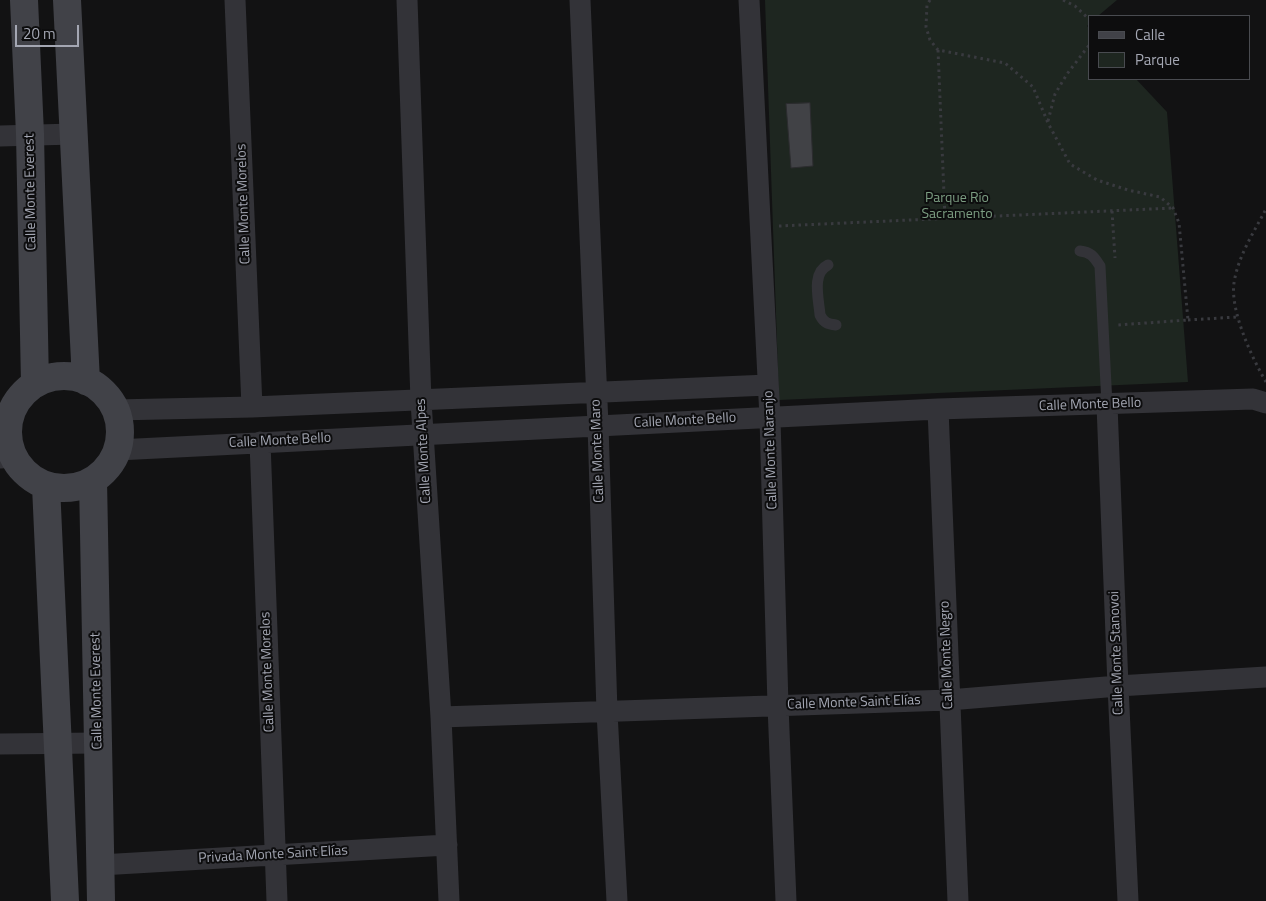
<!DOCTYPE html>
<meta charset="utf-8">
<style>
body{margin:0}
#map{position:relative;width:1266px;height:901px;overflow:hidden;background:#121213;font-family:"Titillium Web",sans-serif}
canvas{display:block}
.legend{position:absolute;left:1088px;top:15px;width:162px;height:65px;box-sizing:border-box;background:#0d0d0e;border:1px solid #494b50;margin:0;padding:6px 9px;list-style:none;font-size:15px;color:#a4a7b3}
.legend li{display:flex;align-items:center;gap:10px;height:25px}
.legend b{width:25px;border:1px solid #494b50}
.scale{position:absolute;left:15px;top:25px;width:64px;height:22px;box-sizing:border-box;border:2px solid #a4a7b3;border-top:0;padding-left:6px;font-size:15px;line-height:18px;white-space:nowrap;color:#a4a7b3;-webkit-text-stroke:4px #0d0d0e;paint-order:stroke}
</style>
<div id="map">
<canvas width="1266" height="901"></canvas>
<ul class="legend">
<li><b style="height:6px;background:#414248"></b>Calle</li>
<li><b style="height:14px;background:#1e2620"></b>Parque</li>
</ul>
<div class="scale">20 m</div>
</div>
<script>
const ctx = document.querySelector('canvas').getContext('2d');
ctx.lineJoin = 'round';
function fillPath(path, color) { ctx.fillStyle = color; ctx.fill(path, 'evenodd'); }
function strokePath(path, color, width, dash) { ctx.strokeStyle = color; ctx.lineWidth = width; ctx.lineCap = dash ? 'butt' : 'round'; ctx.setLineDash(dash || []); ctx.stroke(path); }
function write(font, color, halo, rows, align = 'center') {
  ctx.font = font + ' "Titillium Web",sans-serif'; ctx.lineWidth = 4; ctx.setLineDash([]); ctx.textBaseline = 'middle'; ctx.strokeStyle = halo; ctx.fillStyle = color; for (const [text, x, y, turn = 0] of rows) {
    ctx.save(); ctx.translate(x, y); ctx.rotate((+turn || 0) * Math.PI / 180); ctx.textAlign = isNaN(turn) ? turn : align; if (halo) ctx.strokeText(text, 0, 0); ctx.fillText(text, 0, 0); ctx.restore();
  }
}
const green = new Path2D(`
 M765,0H1117L1098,16H1090V23L1087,26L1090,29V79H1136L1167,112L1188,382L779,400Z`);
const building = new Path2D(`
 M810,103L813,166L791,168L786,104Z`);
const path = new Path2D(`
 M930,0L927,5L926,27L930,40L938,50L1005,63L1033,87L1048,123L1070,164L1097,180L1128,190L1160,197L1173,208L1179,223L1188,320L1118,325
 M1063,0L1075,6L1090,20
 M938,50L945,218
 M1048,121L1055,94L1067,74L1090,44
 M1112,211L1115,258
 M779,226L1173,208
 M1188,320L1237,317
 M1266,382C1252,358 1230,311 1234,283C1238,256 1254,232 1266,209`);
const lane = new Path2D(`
 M1080,251C1091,252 1094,257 1100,266L1107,405
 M828,265C811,273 819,300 820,315C824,323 828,324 836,325`);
const street = new Path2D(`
 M235,0L252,407
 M407,0L421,401L441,717L449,901
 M580,0L598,425L607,712L617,901
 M749,0L770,418L778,706L786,901
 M0,136L74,134
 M1107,405L1118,686L1128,901
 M938,409L958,901
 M115,410L252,407L768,385
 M0,416H10
 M260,442L277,901
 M117,450L938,409L1253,399L1266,403
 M0,458L13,457
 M441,717L949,700L1118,686L1266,677
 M0,744L98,743
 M100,865L447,845`);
const secondary = new Path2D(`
 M24,0L30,134L35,384
 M67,0L86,381
 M8 432a56 56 0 1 1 112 0a56 56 0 1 1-112 0Z
 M93,480L101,901
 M46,486L65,901`);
const streetNames = [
 ["Calle Monte Everest",31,192,-91],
 ["Calle Monte Morelos",244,204,-92],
 ["Calle Monte Bello",1090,405,-2],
 ["Calle Monte Bello",685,421,-3],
 ["Calle Monte Bello",280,441,-3],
 ["Calle Monte Naranjo",771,450,-92],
 ["Calle Monte Alpes",424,451,-93],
 ["Calle Monte Maro",598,451,-92],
 ["Calle Monte Stanovoi",1117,653,-92],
 ["Calle Monte Negro",947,655,-92],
 ["Calle Monte Morelos",268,672,-92],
 ["Calle Monte Everest",97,691,-91],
 ["Calle Monte Saint Elías",854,703,-2],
 ["Privada Monte Saint Elías",273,855,-3]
];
const parkNames = [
 ["Parque Río",957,199],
 ["Sacramento",957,215]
];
fillPath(green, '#1e2620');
fillPath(building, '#414246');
strokePath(building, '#2c2c2f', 1);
strokePath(path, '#393a3f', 3, [2.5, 4]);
strokePath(lane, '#333338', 11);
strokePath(street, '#333338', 21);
strokePath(secondary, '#414248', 28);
write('14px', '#a4a7b3', '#0d0d0e', streetNames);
write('14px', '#7c9d82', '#0d0d0e', parkNames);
</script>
